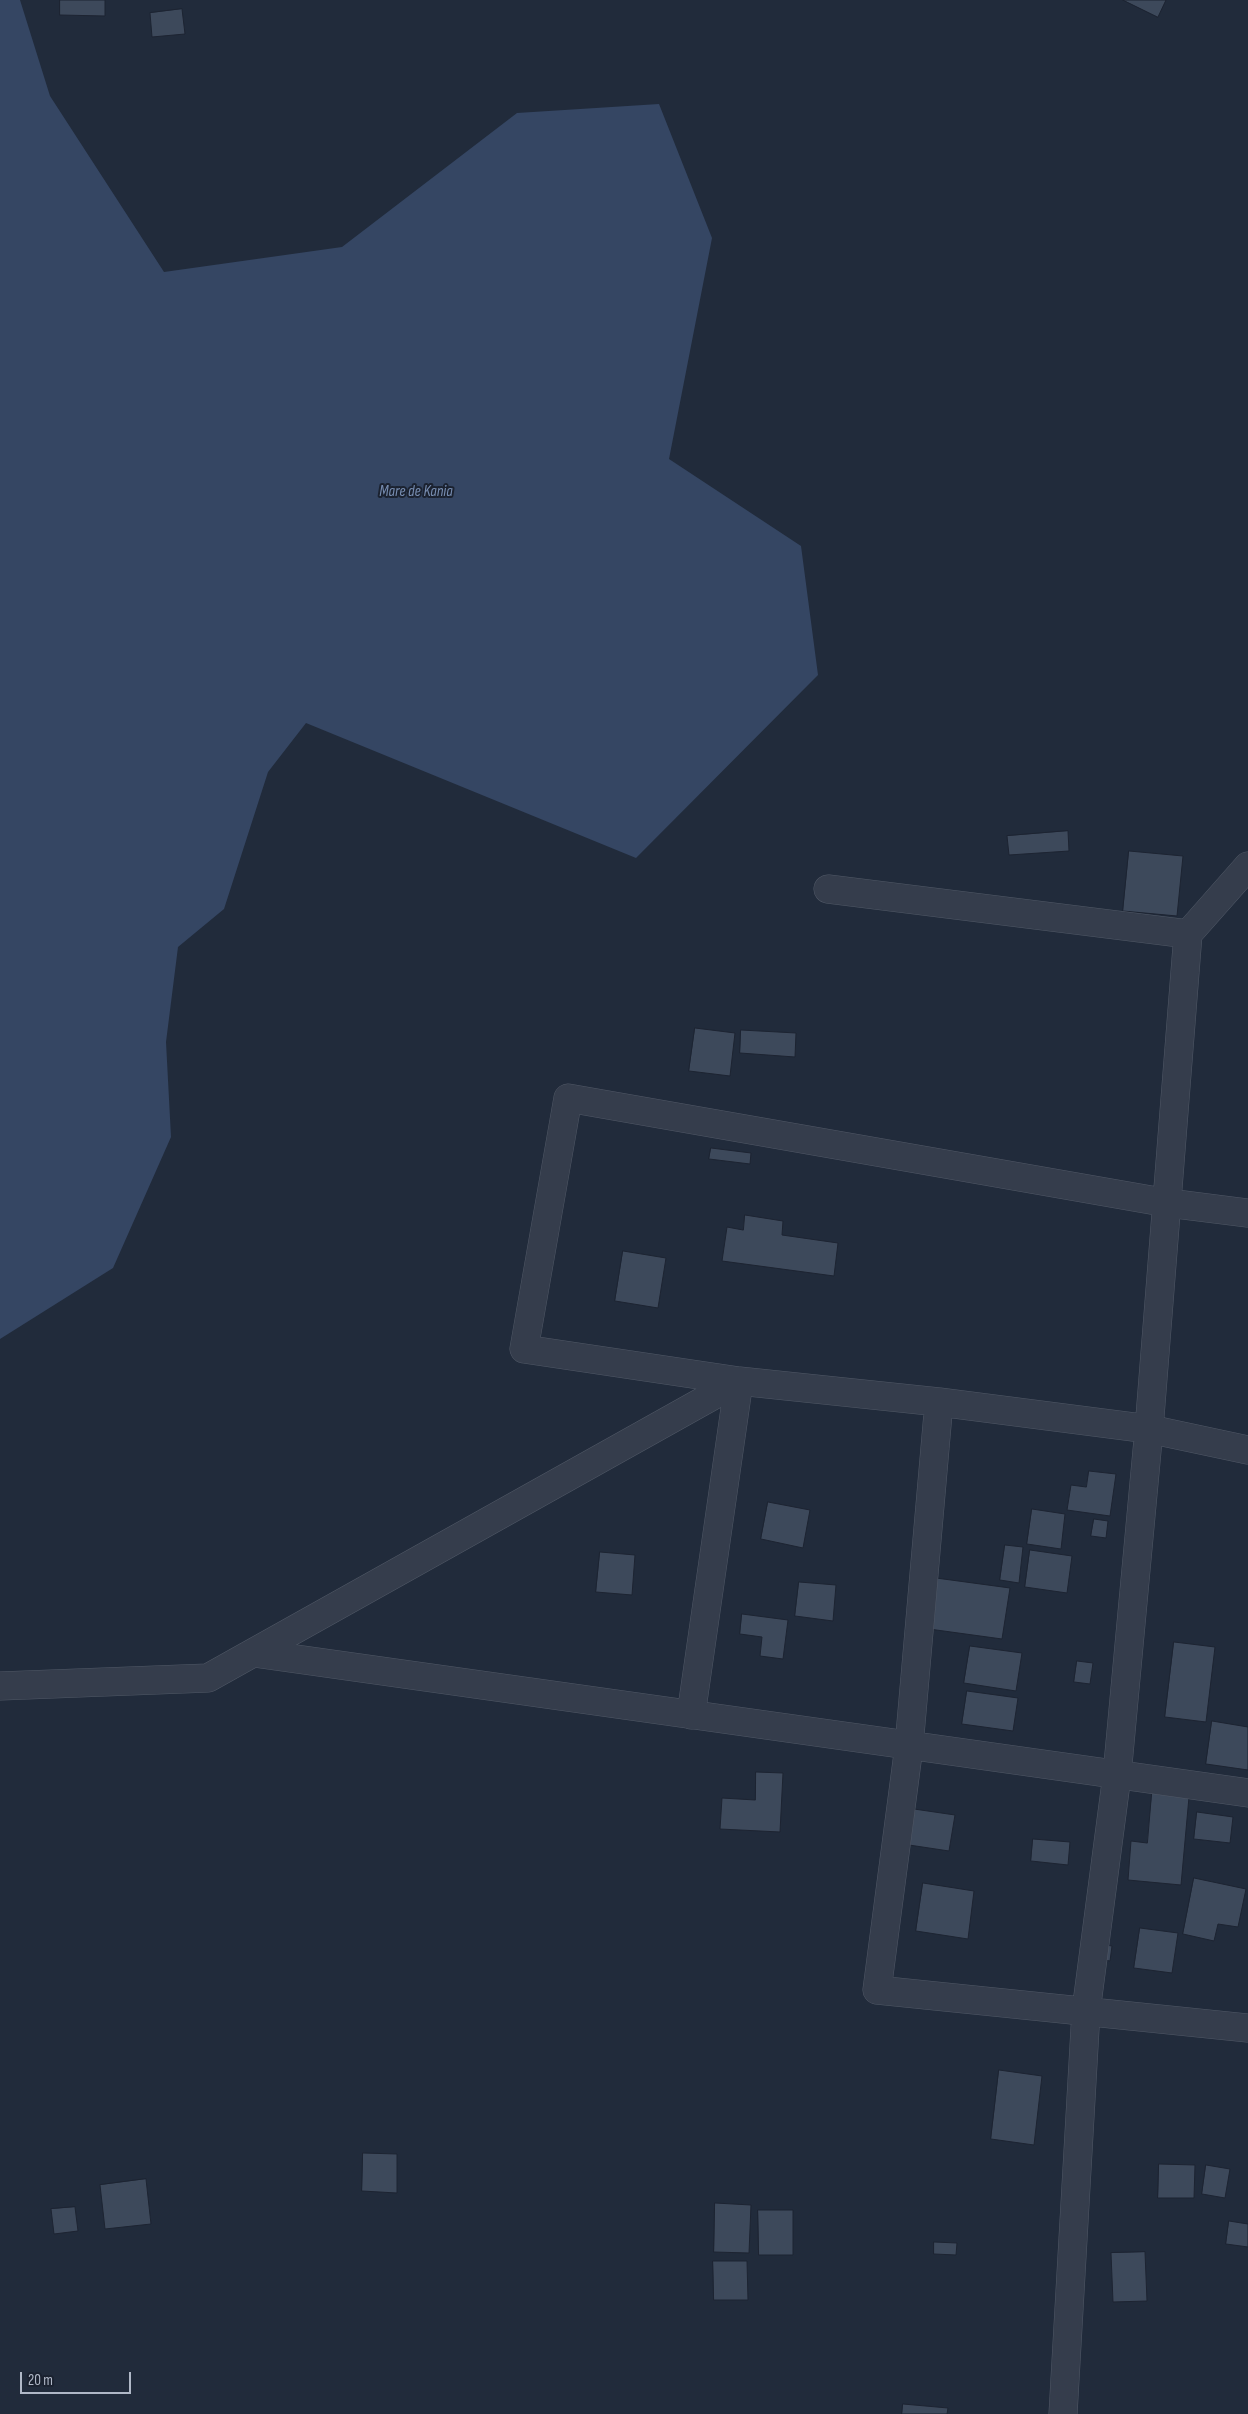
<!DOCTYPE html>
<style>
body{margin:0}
#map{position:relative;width:1248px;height:2414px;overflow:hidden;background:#212b3b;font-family:"Sofia Sans Condensed",sans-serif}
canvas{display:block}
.scale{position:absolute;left:20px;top:2372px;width:111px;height:22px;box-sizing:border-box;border:2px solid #b0b8c7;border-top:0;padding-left:6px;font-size:15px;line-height:18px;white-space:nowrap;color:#b0b8c7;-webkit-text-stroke:4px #1b2230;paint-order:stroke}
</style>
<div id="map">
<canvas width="1248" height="2414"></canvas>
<div class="scale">20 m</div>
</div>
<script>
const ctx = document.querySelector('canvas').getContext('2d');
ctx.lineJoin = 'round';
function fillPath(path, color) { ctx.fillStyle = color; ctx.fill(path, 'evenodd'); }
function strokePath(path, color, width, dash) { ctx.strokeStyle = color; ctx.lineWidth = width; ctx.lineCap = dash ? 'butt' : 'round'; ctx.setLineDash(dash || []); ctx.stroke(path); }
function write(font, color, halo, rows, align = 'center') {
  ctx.font = font + ' "Sofia Sans Condensed",sans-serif'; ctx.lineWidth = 4; ctx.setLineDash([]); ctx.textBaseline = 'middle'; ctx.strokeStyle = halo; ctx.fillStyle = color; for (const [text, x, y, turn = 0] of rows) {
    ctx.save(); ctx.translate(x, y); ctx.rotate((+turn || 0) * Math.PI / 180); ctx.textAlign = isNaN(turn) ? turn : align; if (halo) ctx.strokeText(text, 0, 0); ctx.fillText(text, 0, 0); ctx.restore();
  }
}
const water = new Path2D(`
 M0,0H20L50,96L164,272L342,247L517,113L659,104L712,238L669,459L801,546L818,675L636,858L306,723L268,772L224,909L178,947L166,1042L171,1137L113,1268L0,1339Z`);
const building = new Path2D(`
 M60,0H105V16L60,15Z
 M1123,0H1166L1158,17Z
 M182,9L185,34L152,37L150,13Z
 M1068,831L1069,851L1009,855L1007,836Z
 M1129,851L1183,856L1177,916L1123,911Z
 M695,1028L735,1033L730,1076L689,1071Z
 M741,1030L796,1033L795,1057L740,1053Z
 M711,1148L751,1153L750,1164L709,1159Z
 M745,1215L783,1221L782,1235L838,1243L834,1276L722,1261L727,1227L743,1230Z
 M623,1251L666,1258L658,1308L615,1301Z
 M1089,1471L1116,1474L1110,1516L1067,1510L1071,1485L1086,1487Z
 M768,1502L810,1510L803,1548L761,1539Z
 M1032,1509L1065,1514L1061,1549L1027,1544Z
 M1094,1519L1108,1521L1106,1538L1091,1536Z
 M1005,1545L1023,1547L1019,1583L1000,1580Z
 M1030,1550L1072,1556L1067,1593L1025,1587Z
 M600,1552L635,1555L632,1595L596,1592Z
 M936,1578L1010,1588L1002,1639L929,1629Z
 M799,1582L836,1585L833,1621L795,1616Z
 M742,1614L788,1620L783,1659L760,1656L762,1637L740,1634Z
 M1174,1642L1215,1647L1206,1722L1165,1717Z
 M970,1646L1022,1653L1016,1691L964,1683Z
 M1077,1661L1093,1663L1090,1684L1074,1682Z
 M967,1691L1018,1698L1013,1731L962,1724Z
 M1212,1721L1248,1727V1770L1206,1764Z
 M756,1772L783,1773L780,1832L720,1829L722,1798L755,1800Z
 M1152,1793L1189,1797L1181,1885L1128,1880L1131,1841L1147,1843Z
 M914,1809L955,1815L949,1851L909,1845Z
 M1197,1812L1233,1817L1230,1843L1194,1839Z
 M1033,1839L1070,1842L1068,1865L1031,1861Z
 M1194,1878L1246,1889L1238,1927L1218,1924L1214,1941L1183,1934Z
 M923,1883L974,1891L968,1939L916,1931Z
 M1140,1928L1178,1933L1172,1973L1134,1968Z
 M1100,1944L1112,1946L1110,1961L1098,1959Z
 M999,2070L1042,2076L1034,2145L991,2139Z
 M363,2153L397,2154V2193L362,2191Z
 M1159,2164L1195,2165L1194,2198H1158Z
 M1206,2165L1230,2169L1225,2198L1202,2194Z
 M146,2179L151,2224L105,2229L100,2185Z
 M715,2203L751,2205L749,2253L714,2252Z
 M75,2207L78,2231L54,2234L51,2209Z
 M758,2210H793V2255H759Z
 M1229,2221L1248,2224V2247L1226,2244Z
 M934,2242L957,2243L956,2255L934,2254Z
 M1145,2252L1147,2301L1113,2302L1111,2253Z
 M713,2261H747L748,2300H714Z
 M903,2404L948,2408L947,2414H902Z`);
const minor = new Path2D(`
 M828,889L1188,934L1248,866
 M1248,1213L1168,1203L568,1098L524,1349L739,1381L939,1402L1149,1429L1248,1450
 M939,1402L909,1746L877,1990L1248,2028
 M254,1653L1248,1793
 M0,1686L208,1678L739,1381
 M691,1715L739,1381
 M1063,2414L1086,2011L1117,1775L1149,1429L1188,934`);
const waterNames = [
 ["Mare de Kania",416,492]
];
fillPath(water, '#354663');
fillPath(building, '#3d495b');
strokePath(building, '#1d2432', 1);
strokePath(minor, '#505866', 29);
strokePath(minor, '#353d4c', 28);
write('italic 16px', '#778db1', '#1b2230', waterNames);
</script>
